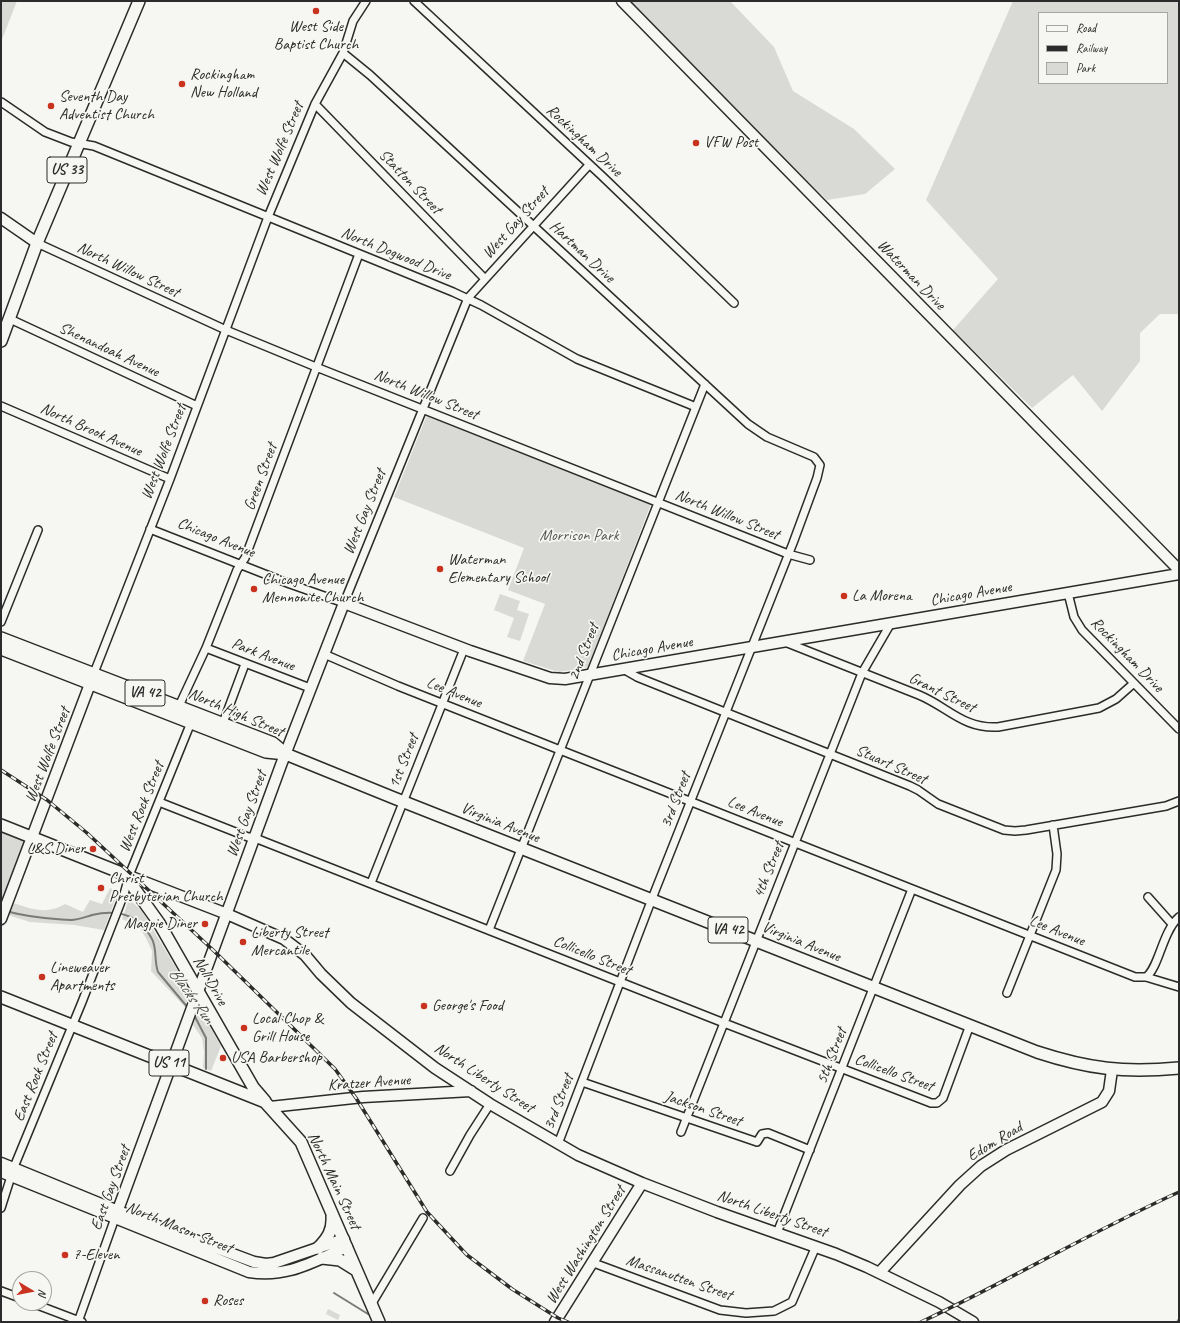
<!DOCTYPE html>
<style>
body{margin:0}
#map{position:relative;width:1180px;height:1323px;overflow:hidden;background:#f6f6f2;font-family:Caveat,sans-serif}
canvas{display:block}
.frame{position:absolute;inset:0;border:2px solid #2b2b2b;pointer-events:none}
.legend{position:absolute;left:1038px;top:12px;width:130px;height:72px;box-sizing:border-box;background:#f6f6f2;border:1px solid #a5a5a2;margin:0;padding:5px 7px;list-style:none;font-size:12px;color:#2b2b2b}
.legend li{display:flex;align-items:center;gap:8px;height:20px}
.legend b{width:20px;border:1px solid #a5a5a2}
.north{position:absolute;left:12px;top:1271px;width:40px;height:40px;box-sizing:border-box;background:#f6f6f2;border:1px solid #a5a5a2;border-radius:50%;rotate:100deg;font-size:11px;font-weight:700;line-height:16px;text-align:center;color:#2b2b2b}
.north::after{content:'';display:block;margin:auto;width:14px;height:18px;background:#c8321e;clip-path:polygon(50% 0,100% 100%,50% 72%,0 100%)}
</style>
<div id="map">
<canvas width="1180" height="1323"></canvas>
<div class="frame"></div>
<ul class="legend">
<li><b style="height:5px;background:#f6f6f2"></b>Road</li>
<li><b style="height:5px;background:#2b2b2b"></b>Railway</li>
<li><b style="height:11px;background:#d9d9d5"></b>Park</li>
</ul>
<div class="north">N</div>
</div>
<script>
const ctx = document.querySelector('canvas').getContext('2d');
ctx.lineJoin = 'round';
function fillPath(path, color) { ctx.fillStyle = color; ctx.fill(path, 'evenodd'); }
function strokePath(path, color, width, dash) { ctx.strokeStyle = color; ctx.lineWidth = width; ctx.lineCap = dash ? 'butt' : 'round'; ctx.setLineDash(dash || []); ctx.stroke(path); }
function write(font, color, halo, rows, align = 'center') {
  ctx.font = font + ' Caveat,sans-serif'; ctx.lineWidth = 3.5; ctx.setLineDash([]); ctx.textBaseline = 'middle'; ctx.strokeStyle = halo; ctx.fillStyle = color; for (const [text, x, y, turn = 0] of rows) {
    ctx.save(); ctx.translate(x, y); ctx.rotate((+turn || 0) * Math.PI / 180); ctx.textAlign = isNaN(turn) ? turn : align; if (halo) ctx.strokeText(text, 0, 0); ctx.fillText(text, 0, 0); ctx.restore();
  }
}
const green = new Path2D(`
 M1,1H17L1,42Z
 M630,1H730L774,47L793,91L854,129L895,169L865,194L827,200L681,56Z
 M1013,1H1179V314H1160L1140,333V361L1102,411L1073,375L1032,408L953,330L998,279L926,200ZM1039,13H1167V83H1039Z
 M427,415L651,504L588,667L559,672L523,661L545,604L508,590L524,548L394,497Z
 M500,594L520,601L517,610L529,614L520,641L507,637L514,618L494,610Z
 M2,833L25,841L1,907V834Z
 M110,888L118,892L104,930L74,925L30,922L8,915L13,903C32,909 46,915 65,904L83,912L90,900L102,904Z
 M129,899L142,911L188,988L190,992L185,1007L151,971L152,951L146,938L139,927L122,919Z
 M200,1009L221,1046L211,1071L203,1068L204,1052L202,1038L193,1025L196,1015Z
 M328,1309L340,1315L338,1320L326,1314Z`);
const stream = new Path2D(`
 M8,910L10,912C29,917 51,919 71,920C78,920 85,917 92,915C118,909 139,914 152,939C157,948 154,961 158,972L189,1009
 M194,1015L206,1038V1069
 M334,1293L368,1314
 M1177,1322L1179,1319`);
const street = new Path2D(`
 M414,1L602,176L734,303
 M343,53L370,75L748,424L767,437L814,457L820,465L817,478L793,543L655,891L558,1144
 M1,102L45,132L71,142L94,146L453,292L481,305L577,359L696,407
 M315,104L485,279
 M37,243L226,330L316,367L788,554L810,560
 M10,319L197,406
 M1,406L170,479
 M150,529L290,584L344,603L468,298L589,165
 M1068,593L1074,617L1082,630L1179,729
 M1,622L38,530
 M785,642L919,695C948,707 963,729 998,727L1099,708L1116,699L1134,683
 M206,648L310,688
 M324,654L398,686L1135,977H1146L1179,987
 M623,669L637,677L910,786L918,790L938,804L1004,830L1015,831L1026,830L1166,806L1179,801
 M94,673L170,479L268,217L315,104L343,53L353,21L366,1
 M179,706L206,648L237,570L245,558L359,254
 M223,723L245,664
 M159,802L248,837H255L260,840L724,1023L931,1103H937L943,1098L970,1025
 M371,883L464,649
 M1148,897L1172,924
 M489,930L705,384
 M1146,977C1159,968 1162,932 1179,917
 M1007,993L1056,870L1057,854L1053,825
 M582,1082L757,1142L762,1134L768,1133L810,1150
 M681,1132L862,673L891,623
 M450,1171L470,1135L490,1104
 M1,1208L14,1167L82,1002L124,894L130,873L192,720
 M777,1233L912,889
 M591,1262L720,1310L746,1313L774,1311L792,1302L816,1246
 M1,1291L20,1298
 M32,1303L82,1322
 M371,1305L423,1218
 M78,1322L115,1218`);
const secondary = new Path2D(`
 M622,1L1179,570
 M1,218L37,243
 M129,876L227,914L284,939L305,955L321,974L351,1003L435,1068L490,1104L578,1155L642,1183L717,1212L836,1254L867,1267L939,1302L973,1322
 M1,919L93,676
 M270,1107L363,1097L471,1091
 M1,1163L118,1211L254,1262L266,1264L274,1263L344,1239
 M1,1172L249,1272C288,1278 312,1262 347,1247
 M115,1218L281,765L344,603L470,651L550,678L565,679L1179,574
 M880,1272L960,1185L981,1166L1006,1150L1102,1102L1109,1091L1112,1070
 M555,1322L642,1183`);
const primary = new Path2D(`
 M1,341L37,243L139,1
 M1,638L273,743L286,754L293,757L394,798L1037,1052C1089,1069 1124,1073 1179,1068
 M1,649L266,752L286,754
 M1,825L129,876L134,888L159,923L253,1087L265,1101
 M1,997L265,1102L301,1142L379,1322
 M318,1248C328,1238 333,1230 332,1216
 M322,1258L340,1260L356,1270`);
const rail = new Path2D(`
 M1,770L47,800L87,833L213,950L335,1069L356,1098L427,1212L467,1255L512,1289L558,1318L568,1322
 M921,1322C1008,1281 1091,1232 1179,1192`);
const markers = [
 [316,11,4,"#c8321e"],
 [182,84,4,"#c8321e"],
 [51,106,4,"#c8321e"],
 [696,143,4,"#c8321e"],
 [440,569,4,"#c8321e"],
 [254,589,4,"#c8321e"],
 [844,596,4,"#c8321e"],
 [93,849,4,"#c8321e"],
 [101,888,4,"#c8321e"],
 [205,924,4,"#c8321e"],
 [243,942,4,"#c8321e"],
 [42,977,4,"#c8321e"],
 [424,1006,4,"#c8321e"],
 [244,1028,4,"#c8321e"],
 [223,1058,4,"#c8321e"],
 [65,1255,4,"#c8321e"],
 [205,1301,4,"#c8321e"]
];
const shields = [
 [67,170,40],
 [145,693,40],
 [728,930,40],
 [169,1063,40]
];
const shieldNames = [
 ["US 33",67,170],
 ["VA 42",145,693],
 ["VA 42",728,930],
 ["US 11",169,1063]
];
const poiNames = [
 ["West Side",316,27,"center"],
 ["Baptist Church",316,45,"center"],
 ["Rockingham",190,75],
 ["New Holland",190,93],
 ["Seventh Day",59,97],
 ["Adventist Church",59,115],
 ["VFW Post",704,143],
 ["Waterman",448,560],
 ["Elementary School",448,578],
 ["Chicago Avenue",262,580],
 ["Mennonite Church",262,598],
 ["La Morena",852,596],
 ["L&S Diner",85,849,"right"],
 ["Christ",109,879],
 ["Presbyterian Church",109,897],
 ["Magpie Diner",197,924,"right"],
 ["Liberty Street",251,933],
 ["Mercantile",251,951],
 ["Lineweaver",50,968],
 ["Apartments",50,986],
 ["George's Food",432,1006],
 ["Local Chop &",252,1019],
 ["Grill House",252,1037],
 ["USA Barbershop",231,1058],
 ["7-Eleven",73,1255],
 ["Roses",213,1301]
];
const streetNames = [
 ["Rockingham Drive",584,141,43],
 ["West Wolfe Street",280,149,-67],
 ["Statton Street",410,182,46],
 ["West Gay Street",516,223,-48],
 ["Hartman Drive",582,252,43],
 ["North Dogwood Drive",396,254,22],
 ["North Willow Street",128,270,25],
 ["Waterman Drive",911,275,46],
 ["Shenandoah Avenue",109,350,25],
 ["North Willow Street",426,395,22],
 ["North Brook Avenue",91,430,24],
 ["West Wolfe Street",164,452,-69],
 ["Green Street",261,477,-70],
 ["West Gay Street",365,512,-68],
 ["North Willow Street",727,515,22],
 ["Chicago Avenue",216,538,22],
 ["Chicago Avenue",971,594,-10],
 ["Chicago Avenue",652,649,-10],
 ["2nd Street",584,652,-69],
 ["Park Avenue",263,655,21],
 ["Rockingham Drive",1127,655,46],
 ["Lee Avenue",454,693,22],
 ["Grant Street",942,693,26],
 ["North High Street",236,713,23],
 ["West Wolfe Street",48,755,-69],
 ["1st Street",404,761,-68],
 ["Stuart Street",891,765,24],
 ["3rd Street",676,800,-69],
 ["West Rock Street",142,807,-68],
 ["Lee Avenue",755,812,22],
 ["West Gay Street",247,814,-70],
 ["Virginia Avenue",500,823,22],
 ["4th Street",769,870,-68],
 ["Lee Avenue",1057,931,22],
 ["Virginia Avenue",801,942,22],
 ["Collicello Street",592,956,22],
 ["Noll Drive",210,981,60],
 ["5th Street",832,1056,-69],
 ["Collicello Street",894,1073,20],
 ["East Rock Street",36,1077,-68],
 ["North Liberty Street",484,1078,33],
 ["Kratzer Avenue",369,1083,-4],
 ["3rd Street",559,1102,-69],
 ["Jackson Street",703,1109,19],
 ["Edom Road",995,1142,-31],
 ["North Main Street",334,1181,65],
 ["East Gay Street",111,1188,-70],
 ["North Liberty Street",772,1214,19],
 ["North Mason Street",179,1228,22],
 ["West Washington Street",586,1245,-58],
 ["Massanutten Street",679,1278,19]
];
const parkNames = [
 ["Morrison Park",579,536]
];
const waterNames = [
 ["Blacks Run",191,996,54]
];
fillPath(green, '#d9d9d5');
strokePath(stream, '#7a7a78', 2);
strokePath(street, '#2b2b2b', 10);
strokePath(secondary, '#2b2b2b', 13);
strokePath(primary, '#2b2b2b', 14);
strokePath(street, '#f6f6f2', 7);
strokePath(secondary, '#f6f6f2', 10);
strokePath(primary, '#f6f6f2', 11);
strokePath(rail, '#2b2b2b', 3.5);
strokePath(rail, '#f6f6f2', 2, [6]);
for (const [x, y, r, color] of markers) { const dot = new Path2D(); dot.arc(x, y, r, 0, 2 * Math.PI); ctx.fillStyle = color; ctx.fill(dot); strokePath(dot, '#f6f6f2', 1.5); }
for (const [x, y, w] of shields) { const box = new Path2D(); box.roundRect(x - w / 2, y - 13, w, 26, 3); ctx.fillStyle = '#f6f6f2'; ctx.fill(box); strokePath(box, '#2b2b2b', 1); }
write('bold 15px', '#2b2b2b', null, shieldNames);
write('16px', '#2b2b2b', '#f6f6f2', poiNames, 'left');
write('16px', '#2b2b2b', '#f6f6f2', streetNames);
write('16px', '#565656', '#f6f6f2', parkNames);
write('italic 17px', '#525251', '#f6f6f2', waterNames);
</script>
